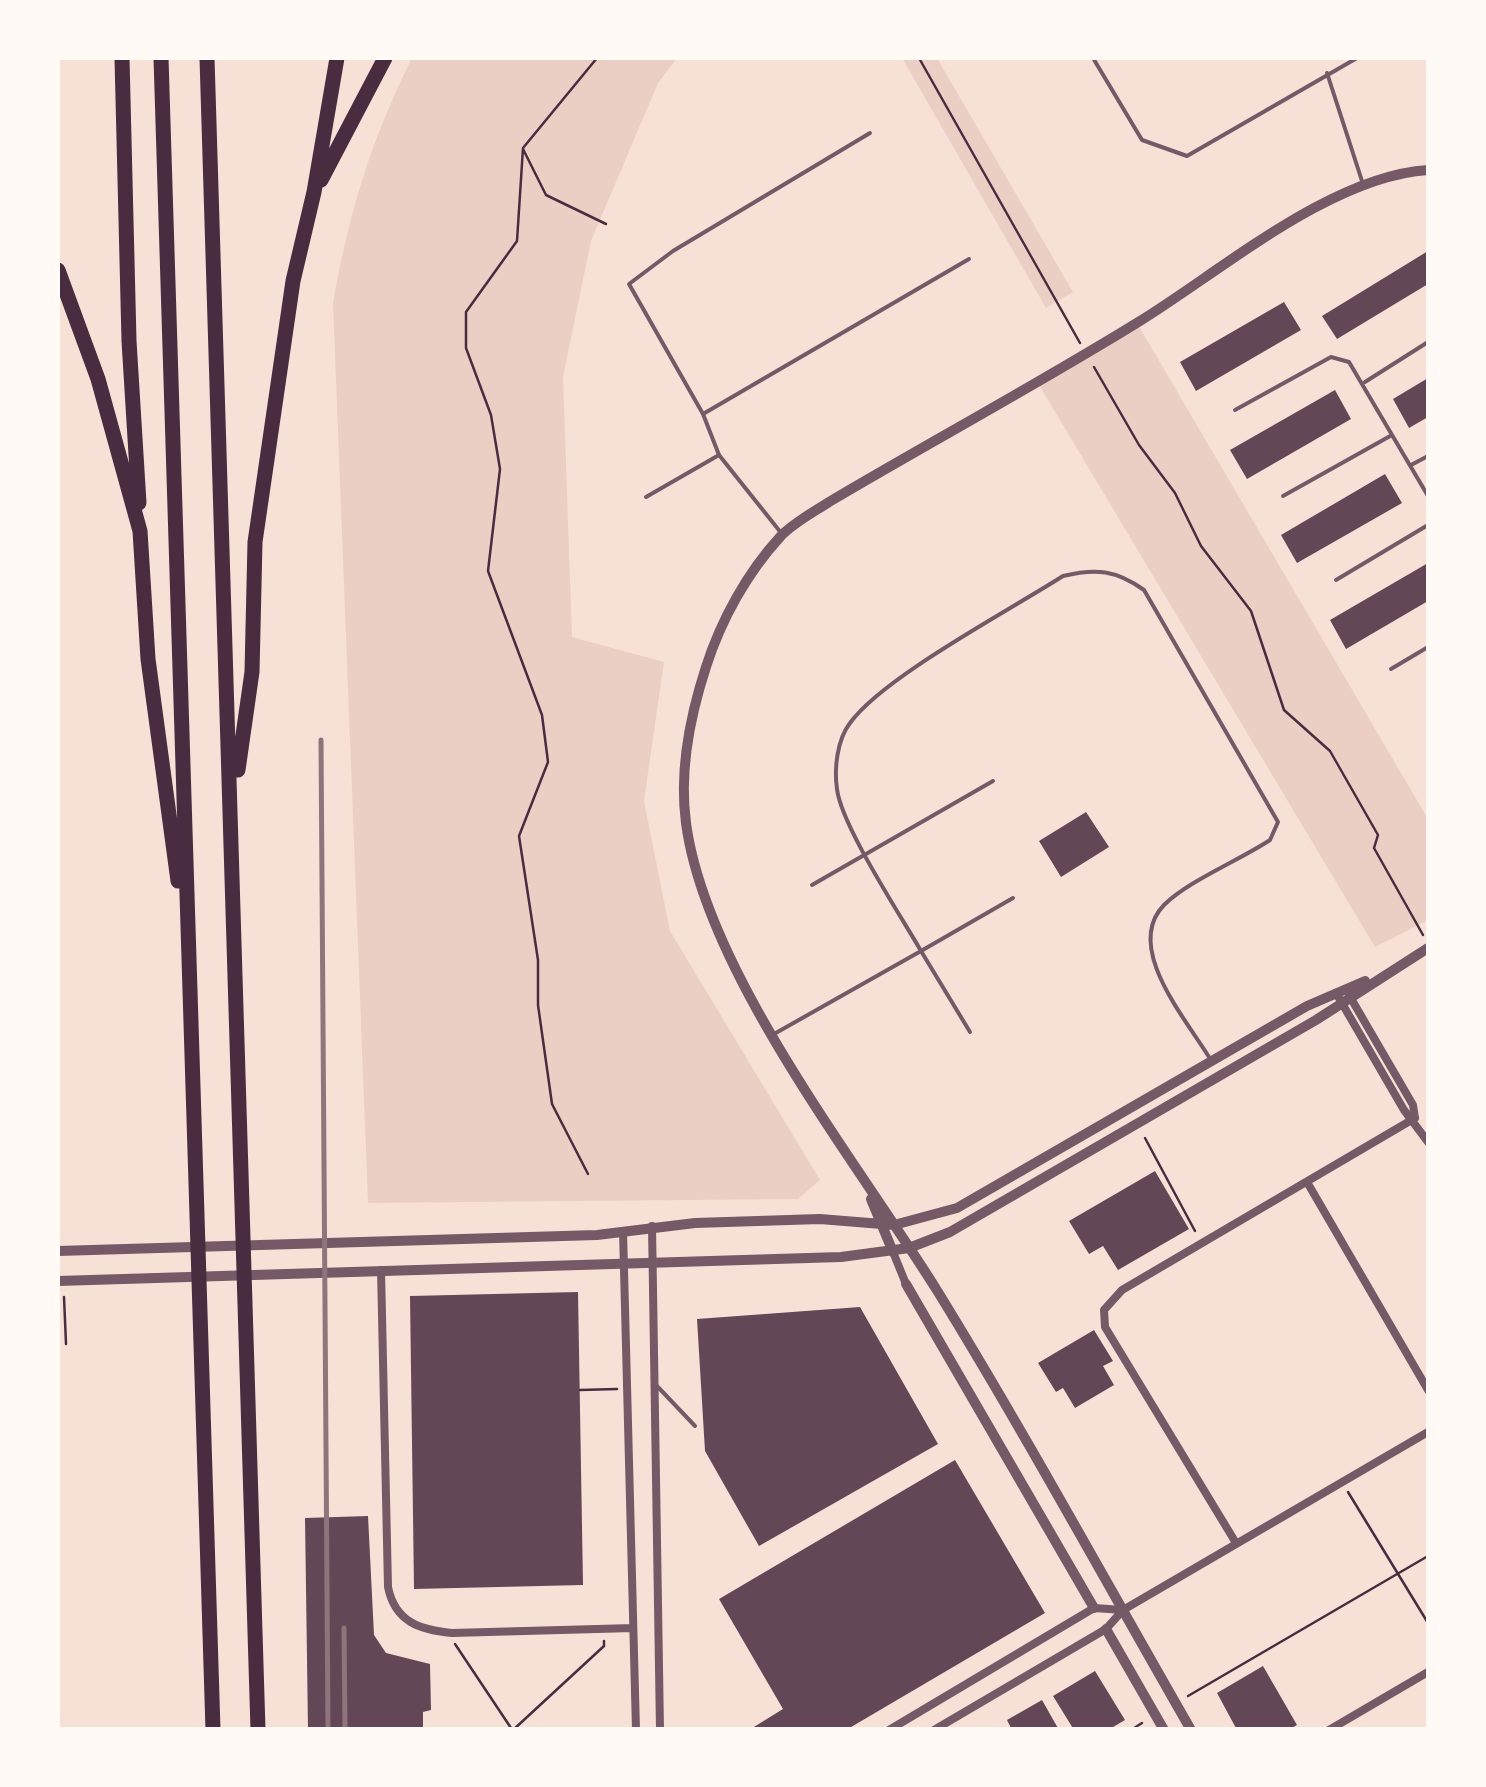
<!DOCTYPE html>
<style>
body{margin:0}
#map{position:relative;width:1486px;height:1787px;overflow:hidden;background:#f7e1d7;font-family:Arial,sans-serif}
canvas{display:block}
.frame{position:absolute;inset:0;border:60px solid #fffaf5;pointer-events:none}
</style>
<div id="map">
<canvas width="1486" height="1787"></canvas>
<div class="frame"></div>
</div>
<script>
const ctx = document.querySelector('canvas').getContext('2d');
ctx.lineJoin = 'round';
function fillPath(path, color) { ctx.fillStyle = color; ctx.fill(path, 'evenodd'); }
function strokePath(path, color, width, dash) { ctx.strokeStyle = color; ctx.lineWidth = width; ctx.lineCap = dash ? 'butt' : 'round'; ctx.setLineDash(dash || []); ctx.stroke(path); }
const green = new Path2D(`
 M412,58H677L658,83L591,241L563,377L572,637L664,662L644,801L670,931L820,1180L798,1199L368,1203L333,303C349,212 371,140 412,58Z
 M902,58H937L1073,292L1046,308Z
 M1137,323L1428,819V920L1375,947L1036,380Z`);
const building = new Path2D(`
 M1428,251V284L1337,339L1322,316Z
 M1284,302L1301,330L1196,391L1180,362Z
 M1428,378V417L1409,428L1393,399Z
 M1335,390L1351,419L1247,479L1230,450Z
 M1385,474L1402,503L1297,563L1281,535Z
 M1428,563V601L1346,649L1330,620Z
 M1086,812L1109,847L1061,877L1039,841Z
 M1155,1171L1189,1229L1118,1270L1103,1246L1089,1254L1069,1221Z
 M578,1292L583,1585L414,1589L410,1296Z
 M860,1307L938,1444L759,1546L705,1451L697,1319Z
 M1094,1330L1113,1361L1103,1366L1114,1385L1075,1408L1063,1388L1056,1392L1038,1363Z
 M955,1460L1045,1613L846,1730H749L783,1709L719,1599Z
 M368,1516L374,1635L386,1653L430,1664L431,1710L423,1712V1730H308L305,1518Z
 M1263,1666L1297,1725L1288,1730H1237L1217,1693Z
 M1095,1671L1125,1720L1108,1730H1074L1053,1696Z
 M1042,1700L1059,1730H1012L1007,1720Z`);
const path = new Path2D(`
 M919,58L1080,343
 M523,149L546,195L606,224
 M1094,367L1139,445L1175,493L1201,546L1251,611L1284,710L1330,751L1378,835L1374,848L1423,935
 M1145,1138L1195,1231
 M588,1174L552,1104L538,1005V960L519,836L548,762L542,715L488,571L500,469L491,415L466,348V312L517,241L523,148L597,58
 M64,1297L66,1344
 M580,1390L617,1389
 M1348,1492L1428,1623
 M455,1644L511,1728
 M1188,1696L1428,1556
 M513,1730L604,1646V1641
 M1131,1730L1142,1723`);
const service = new Path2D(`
 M1093,58L1142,140L1187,156L1357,58
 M1327,73L1362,181
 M1365,382L1428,342
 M1235,410L1331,357L1349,362L1428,496
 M703,414L629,284L673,251L870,133
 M1411,465L1428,456
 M1283,496L1392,435
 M646,497L719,455
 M782,534L719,455L703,414L969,259
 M1336,580L1428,525
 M1391,669L1428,647
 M812,885L993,781
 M1013,898L921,951C901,916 841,825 837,789C834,769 837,740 850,723C883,677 1010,610 1063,576C1096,568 1116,570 1144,590L1278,822L1270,840C1240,860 1188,881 1164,905C1123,947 1186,1019 1209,1057
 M774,1034L921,951L970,1032
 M657,1386L695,1426`);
const minor = new Path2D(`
 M1336,993L1404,1110L1428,1142
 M1349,995L1413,1105L1415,1118
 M1307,1182L1428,1390
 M652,1226L660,1730
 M623,1231L636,1730
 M893,1252L906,1284
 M381,1270L388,1587C395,1622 420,1630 452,1633L633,1628
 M1236,1543L1105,1327L1104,1310L1122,1290L1415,1118
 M889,1730L1094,1608L1123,1610
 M934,1730L1106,1629L1123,1610L1428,1432
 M1329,1730L1428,1672`);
const tertiary = new Path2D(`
 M871,1199L893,1252
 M58,1251L597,1235L695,1223L820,1219L894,1225L957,1208L1307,1006L1365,981
 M58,1281L841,1257L909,1248L950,1232L1316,1020L1428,948
 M906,1284L1094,1608
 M1106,1629L1164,1730
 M1191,1730C1107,1584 1026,1435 938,1292C858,1163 706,973 686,823C679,771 690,716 706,667C721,620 747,573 780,537C793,523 814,512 829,502C932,441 1038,384 1140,321C1221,271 1331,176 1428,170`);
const motorway = new Path2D(`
 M122,58L129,341L139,503
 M161,58L213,1730
 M207,58L258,1730
 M321,180L385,58
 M58,270L98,379L140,531L148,659L178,881
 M238,770L252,672L255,542L293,281L314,192L337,58`);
const rail = new Path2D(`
 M321,740L328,1730
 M344,1628L345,1730`);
fillPath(green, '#ebcfc5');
fillPath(building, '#644757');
strokePath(path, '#4a2c40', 2.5);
strokePath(service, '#755966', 4);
strokePath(minor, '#755966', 8);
strokePath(tertiary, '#755966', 10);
strokePath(motorway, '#4a2c40', 15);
strokePath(rail, '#8f747c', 5);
</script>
